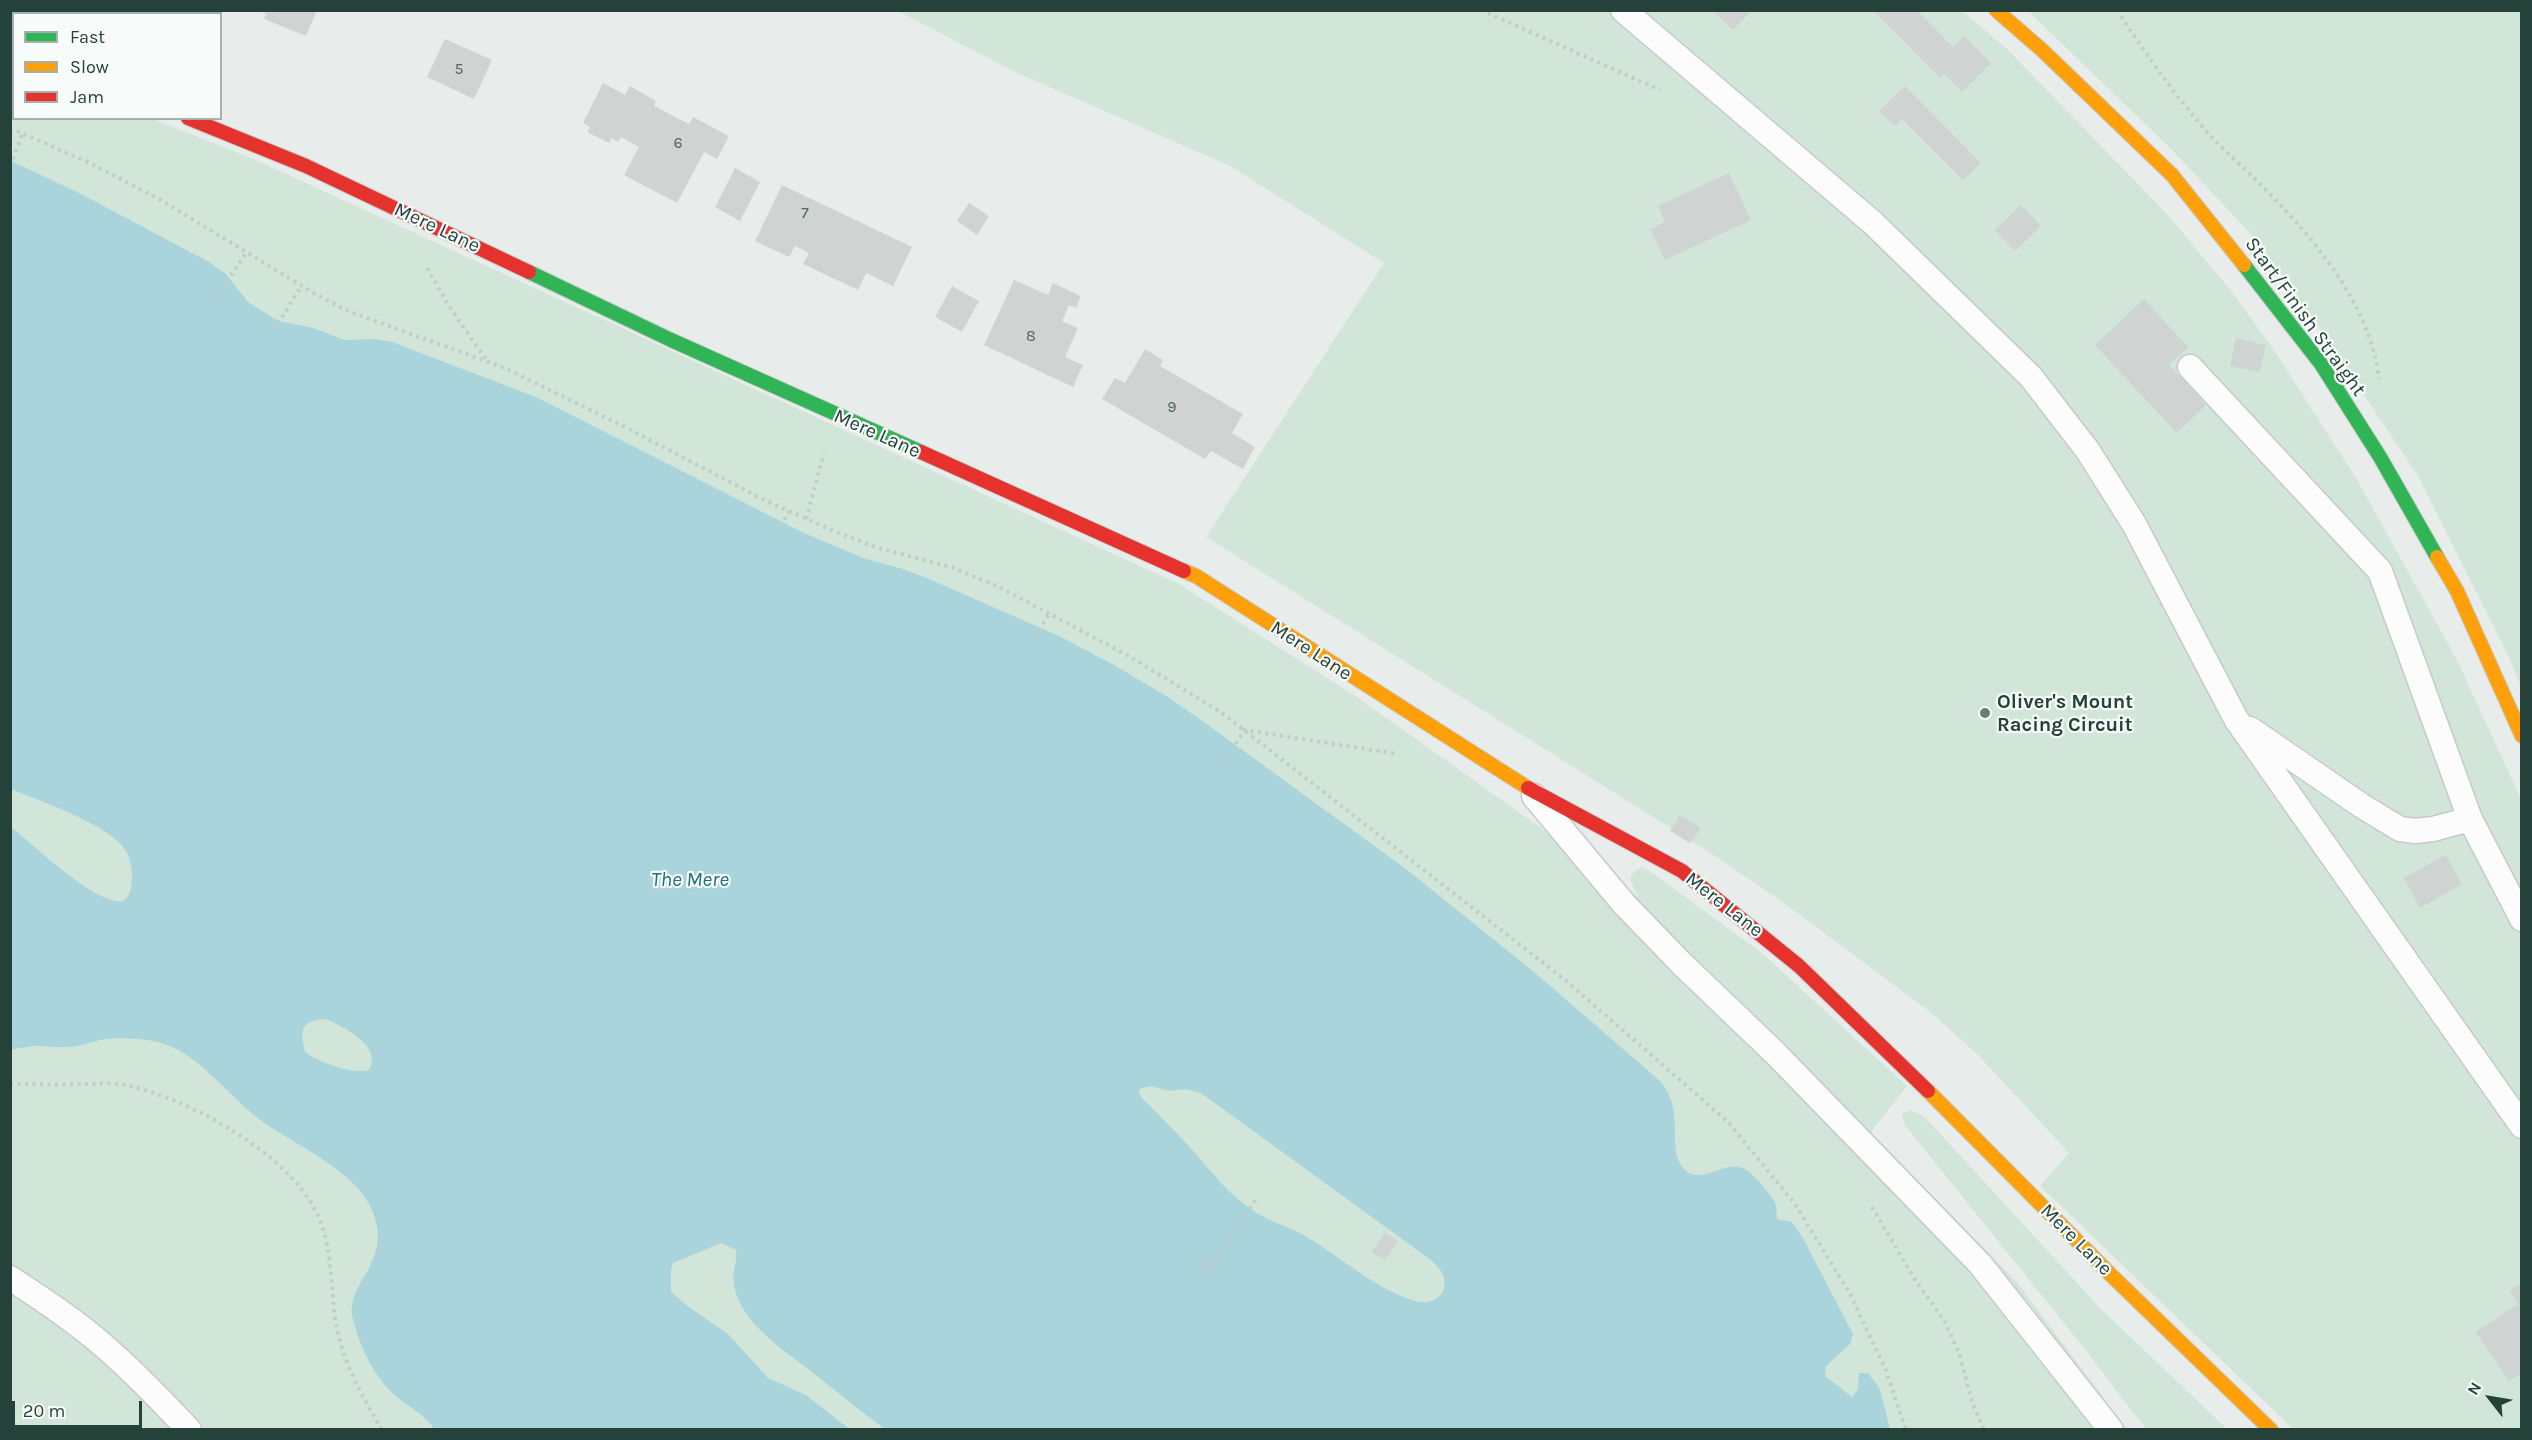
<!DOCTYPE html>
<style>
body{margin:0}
#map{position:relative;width:2532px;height:1440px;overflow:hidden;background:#e8edeb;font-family:Karla,sans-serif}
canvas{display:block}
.frame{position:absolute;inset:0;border:12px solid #24423a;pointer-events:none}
.legend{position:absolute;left:12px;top:12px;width:210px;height:108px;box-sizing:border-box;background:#f7fbf9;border:2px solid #a3b1ad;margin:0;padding:8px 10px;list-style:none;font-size:18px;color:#24423a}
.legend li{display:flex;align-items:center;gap:12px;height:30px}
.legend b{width:30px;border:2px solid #a3b1ad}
.north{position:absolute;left:2460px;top:1368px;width:60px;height:60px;-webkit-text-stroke:4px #f7fbf9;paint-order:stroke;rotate:301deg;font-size:16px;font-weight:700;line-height:24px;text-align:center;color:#24423a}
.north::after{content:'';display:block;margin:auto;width:21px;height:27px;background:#24423a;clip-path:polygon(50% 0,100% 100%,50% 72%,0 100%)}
.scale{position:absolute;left:12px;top:1401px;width:130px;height:27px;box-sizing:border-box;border:3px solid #24423a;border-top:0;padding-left:8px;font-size:18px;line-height:21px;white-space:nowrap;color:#24423a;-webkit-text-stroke:4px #f7fbf9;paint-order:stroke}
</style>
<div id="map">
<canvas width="2532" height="1440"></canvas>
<div class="frame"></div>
<ul class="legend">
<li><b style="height:8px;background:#30b455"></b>Fast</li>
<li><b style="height:8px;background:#ff9f0a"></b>Slow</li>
<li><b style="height:8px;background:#e5322d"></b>Jam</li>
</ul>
<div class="north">N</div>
<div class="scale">20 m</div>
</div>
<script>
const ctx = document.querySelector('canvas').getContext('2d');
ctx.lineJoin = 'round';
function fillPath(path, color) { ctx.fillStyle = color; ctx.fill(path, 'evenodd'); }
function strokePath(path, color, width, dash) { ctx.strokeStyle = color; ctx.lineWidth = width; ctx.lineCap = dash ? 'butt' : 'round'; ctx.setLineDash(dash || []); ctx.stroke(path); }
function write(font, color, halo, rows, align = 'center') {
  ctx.font = font + ' Karla,sans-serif'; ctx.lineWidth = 4.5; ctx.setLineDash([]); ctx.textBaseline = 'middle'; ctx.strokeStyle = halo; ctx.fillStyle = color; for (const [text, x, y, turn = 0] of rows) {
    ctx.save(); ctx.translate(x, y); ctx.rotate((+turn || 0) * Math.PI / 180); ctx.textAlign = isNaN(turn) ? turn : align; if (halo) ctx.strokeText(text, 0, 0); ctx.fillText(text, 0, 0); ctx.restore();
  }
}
const green = new Path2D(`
 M1961,10L2007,49L2167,214L2228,287L2272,347L2356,478L2457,660L2521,799V1429H2293L2040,1186L2069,1153L1978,1055L1929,1011L1788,906L1709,852L1206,537L1384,263L1230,166L1013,71L898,11Z
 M2028,11H2521V687L2509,657L2418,476L2315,322L2249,232L2170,148Z
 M10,64L13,65L14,118L153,119L256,160L1179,584L1354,695L1638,897L1630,880L1631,875L1641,867L1651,872L1762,953L1907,1086L1870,1133L2017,1282L2127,1429H11Z
 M1910,1110L1922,1115L1936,1129L2100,1308L2227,1429H2146L2080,1343L1904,1124L1902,1115Z`);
const water = new Path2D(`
 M11,161L79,193L209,262L226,274L248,302L273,318L283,322L310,327L345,340L375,339L392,342L536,397L802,532L863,558L903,569L929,579L1059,636L1114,665L1168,697L1208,725L1406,869L1534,972L1659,1080C1688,1112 1664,1149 1685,1170C1702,1186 1723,1160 1742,1168C1751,1171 1757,1180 1763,1186C1767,1192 1774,1198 1776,1205C1777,1210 1776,1214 1777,1219L1792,1222L1804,1240L1853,1334L1850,1344L1826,1366L1825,1376L1852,1397L1858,1389L1859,1373H1868L1880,1389L1890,1429H885C861,1412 839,1393 816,1375C787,1352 746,1328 735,1290C730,1273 738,1264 736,1250L721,1243L673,1263L671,1270V1292L686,1305L728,1334L768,1378L806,1395L849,1429H434C426,1415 410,1408 397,1397C375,1379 360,1347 353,1319C344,1282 396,1262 371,1208C352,1167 293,1145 259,1119C225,1093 197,1050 154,1041C137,1038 117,1037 100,1040C90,1042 80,1047 69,1047C59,1048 48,1046 37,1046C29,1046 19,1048 11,1050V827C31,843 102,911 125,900C132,892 132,883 132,873C131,865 130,858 126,851C109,824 40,801 11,789ZM326,1019C343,1027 383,1045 369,1070C353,1075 318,1062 305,1052C300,1029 300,1021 326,1019ZM1151,1086L1169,1091L1186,1089L1201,1093L1431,1260C1436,1265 1442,1270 1444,1278C1448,1296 1431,1306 1415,1301C1375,1289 1341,1257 1305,1236C1288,1226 1268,1221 1252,1210C1229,1195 1212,1172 1194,1152C1177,1133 1160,1116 1143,1099L1138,1092L1141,1088Z`);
const building = new Path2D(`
 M257,10H317L306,36L264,19L266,14Z
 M1712,10H1752L1733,30Z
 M1873,10H1917L1953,47L1964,36L1991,63L1962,92L1944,74L1940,78Z
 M445,39L492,60L474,99L427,77Z
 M603,83L625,95L630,86L656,101L654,106L689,124L693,117L729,136L717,159L704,152L677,203L624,175L639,147L621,137L618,142L612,138L609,143L587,132L590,127L583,123Z
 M1905,86L1981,163L1963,180L1902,119L1895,126L1879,111Z
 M735,168L760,182L740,221L715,207Z
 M1729,173L1751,220L1665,260L1650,229L1665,222L1658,206Z
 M782,185L912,247L893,286L866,273L858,290L803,264L809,253L795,246L789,257L755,241Z
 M969,203L989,216L977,235L957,221Z
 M2021,205L2041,226L2015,251L1995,230Z
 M1014,280L1048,295L1053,283L1081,296L1076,308L1069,305L1062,321L1078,328L1065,357L1083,365L1073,387L984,345Z
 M952,286L979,301L962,332L935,317Z
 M2144,299L2188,347L2169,365L2206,405L2177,433L2095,345Z
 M2236,338L2266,345L2259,372L2230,366Z
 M1145,349L1163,360L1160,366L1243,414L1232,433L1255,447L1243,469L1211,451L1205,459L1102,399L1115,378L1125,383Z
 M1680,815L1701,828L1690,843L1670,831Z
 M2446,855L2462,884L2420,908L2404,878Z
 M1385,1232L1398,1241L1385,1260L1372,1252Z
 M2522,1283V1373L2509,1381L2476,1332L2518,1304L2510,1291Z`);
const path = new Path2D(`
 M1481,10L1660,90
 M2117,10C2145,53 2174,94 2207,132C2221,148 2238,162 2253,177C2306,229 2371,302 2379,379
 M10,128L90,163L159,199L317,295L348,311L505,368L631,430L762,499L836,532L878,548L951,567L997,586L1129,656L1222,713L1564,979L1728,1122L1795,1204L1850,1294L1885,1368L1906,1430
 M10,166L23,133
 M427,268L449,306L486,360
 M218,294L247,252
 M274,330L302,285
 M806,519L824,453
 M777,533L789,511
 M1035,637L1049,614
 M1224,763L1244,730L1398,754
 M10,1083C35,1085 59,1085 83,1084C95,1084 108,1082 120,1084C187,1096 300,1158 322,1226C333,1259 331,1296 337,1330C345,1366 363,1398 382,1430
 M1872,1207L1915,1280L1944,1320L1959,1353L1972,1402L1984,1430
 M1198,1263L1219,1279
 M1208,1271L1257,1198`);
const lane = new Path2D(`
 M1623,10L1873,223L2031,377L2088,451L2134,524L2236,719L2522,1126
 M2190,367L2380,571L2470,819L2522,919
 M2250,729L2362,806L2400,829L2415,831L2433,829L2470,819
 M1534,796L1624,904L1682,964L1775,1053L1980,1264L2111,1430
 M10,1278C42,1299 74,1320 104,1346C134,1372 161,1400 189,1430`);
const street = new Path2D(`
 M10,48L14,49`);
const fast = new Path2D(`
 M2244,265L2321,364L2380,457L2437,557
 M529,272L671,340L921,452`);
const slow = new Path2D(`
 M1996,10L2042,50L2172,175L2244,265
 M2437,557L2457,591L2522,736
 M1184,571L1196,576L1528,788
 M1928,1091L2112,1276L2271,1430`);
const jam = new Path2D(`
 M188,118L306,166L529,272
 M921,452L1184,571
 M1528,788L1682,871L1799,966L1928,1091`);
const markers = [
 [1985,713,6,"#697e78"]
];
const numberNames = [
 ["5",459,69],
 ["6",678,143],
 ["7",805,213],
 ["8",1031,336],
 ["9",1172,407]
];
const streetNames = [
 ["Mere Lane",437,228,25],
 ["Start/Finish Straight",2305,317,54],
 ["Mere Lane",877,434,24],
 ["Mere Lane",1311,651,33],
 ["Mere Lane",1724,905,38],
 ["Mere Lane",2076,1240,45]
];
const poiNames = [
 ["Oliver's Mount",1997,702],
 ["Racing Circuit",1997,725]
];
const waterNames = [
 ["The Mere",690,880]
];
fillPath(green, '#d1e6d8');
fillPath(water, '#a9d4db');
fillPath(building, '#cfd4d2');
strokePath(lane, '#c5cac8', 27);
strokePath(street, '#c5cac8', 36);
strokePath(fast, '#c3cbc8', 16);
strokePath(slow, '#c3cbc8', 16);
strokePath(jam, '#c3cbc8', 16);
strokePath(path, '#c3ccca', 4, [3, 4.5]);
strokePath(lane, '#fcfcfc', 24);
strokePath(street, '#fcfcfc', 33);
strokePath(fast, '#30b455', 14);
strokePath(slow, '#ff9f0a', 14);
strokePath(jam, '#e5322d', 14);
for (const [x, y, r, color] of markers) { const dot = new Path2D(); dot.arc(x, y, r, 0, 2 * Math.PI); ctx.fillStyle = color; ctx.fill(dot); strokePath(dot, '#f7fbf9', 2); }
write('16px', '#506761', null, numberNames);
write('20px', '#24423a', '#f7fbf9', streetNames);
write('bold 20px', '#24423a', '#f7fbf9', poiNames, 'left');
write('italic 21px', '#1c6f80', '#f7fbf9', waterNames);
</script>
